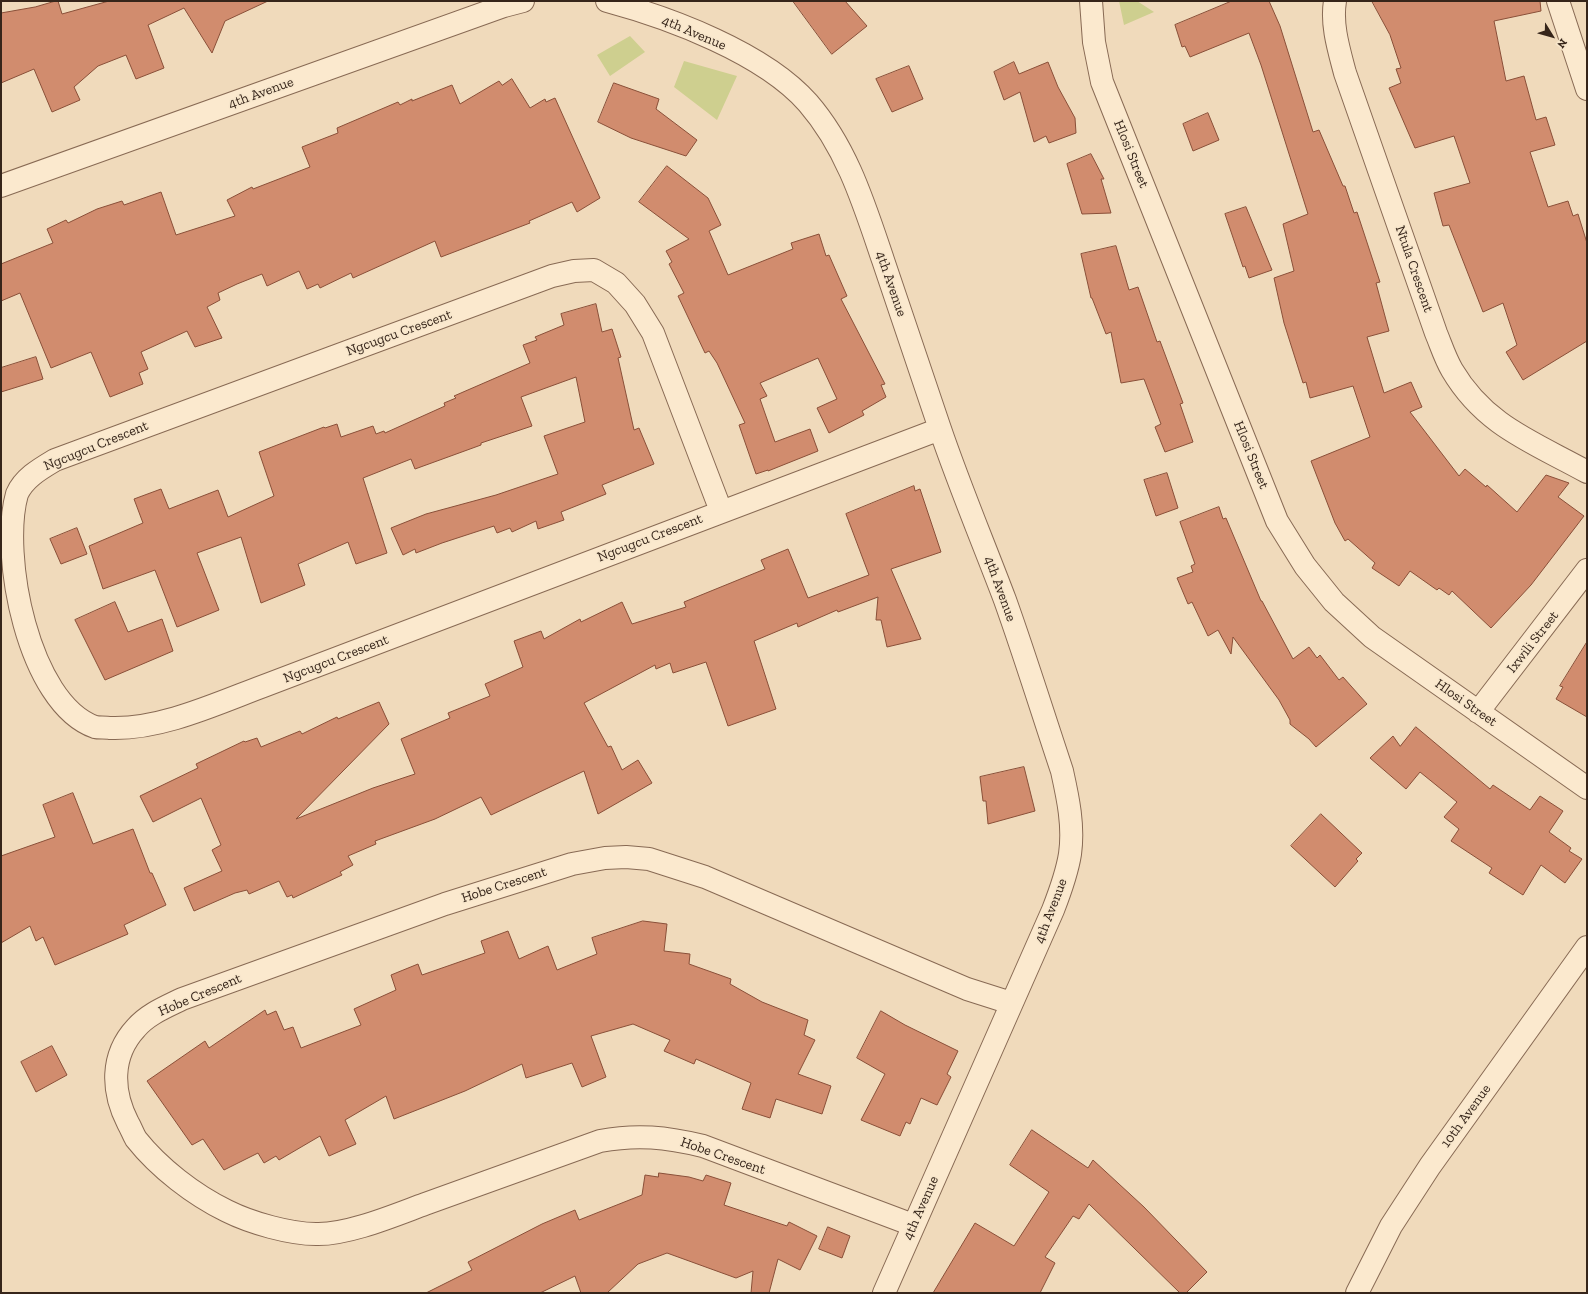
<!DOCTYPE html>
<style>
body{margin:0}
#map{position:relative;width:1588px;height:1294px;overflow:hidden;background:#f0dabb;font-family:"Zilla Slab",serif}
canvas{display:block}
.frame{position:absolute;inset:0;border:2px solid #36251a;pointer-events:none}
.north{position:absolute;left:1532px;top:16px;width:40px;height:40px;-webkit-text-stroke:3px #f7e6cb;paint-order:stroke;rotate:127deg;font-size:11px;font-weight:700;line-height:16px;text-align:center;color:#36251a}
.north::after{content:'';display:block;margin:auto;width:14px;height:18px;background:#36251a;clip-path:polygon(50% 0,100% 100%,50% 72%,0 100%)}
</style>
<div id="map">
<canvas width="1588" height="1294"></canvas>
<div class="frame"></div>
<div class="north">N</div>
</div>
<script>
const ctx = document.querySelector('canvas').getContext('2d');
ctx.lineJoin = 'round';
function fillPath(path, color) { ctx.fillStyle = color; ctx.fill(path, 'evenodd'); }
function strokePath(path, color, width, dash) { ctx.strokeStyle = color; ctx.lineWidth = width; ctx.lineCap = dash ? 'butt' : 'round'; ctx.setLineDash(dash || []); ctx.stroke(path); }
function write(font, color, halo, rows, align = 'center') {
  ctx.font = font + ' "Zilla Slab",serif'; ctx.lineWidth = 3; ctx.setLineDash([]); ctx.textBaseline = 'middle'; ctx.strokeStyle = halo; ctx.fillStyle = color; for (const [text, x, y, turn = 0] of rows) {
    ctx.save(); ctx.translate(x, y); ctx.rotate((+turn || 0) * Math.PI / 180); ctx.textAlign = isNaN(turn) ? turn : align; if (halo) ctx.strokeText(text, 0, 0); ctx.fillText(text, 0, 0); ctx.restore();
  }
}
const green = new Path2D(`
 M1119,1H1137L1154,12L1124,25Z
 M630,36L645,52L610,76L597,55Z
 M684,61L737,76L717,120L674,87Z`);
const building = new Path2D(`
 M56,1H58L62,14L109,1H268L225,21L212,53L184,8L148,25L164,68L136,79L126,55L98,66L74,87L80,100L52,112L34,69L1,83V13L35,7Z
 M793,1H845L867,26L832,54Z
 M1232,1H1269L1280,26L1313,132L1319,130L1343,186H1345L1354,213L1357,212L1380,282L1376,283L1389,331L1367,337L1384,393L1411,382L1422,407L1410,412L1459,476L1465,469L1486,487L1487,485L1517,512L1546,475L1569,483L1558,497L1584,516L1531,585L1491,628L1452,591L1449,595L1439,588L1437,590L1410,571L1399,586L1372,568L1375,563L1348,539L1345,541L1335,523L1311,461L1370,437L1353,386L1310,398L1306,382L1303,383L1284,323L1274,278L1294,271L1283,224L1308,214L1261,65L1249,33L1190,57L1185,46L1182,47L1175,25Z
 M1372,1H1540L1541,11L1494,21L1506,81L1524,76L1536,120L1546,117L1555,145L1530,152L1548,207L1568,201L1573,216L1578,214L1587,243V341L1523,380L1506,352L1517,345L1503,303L1483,312L1449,225L1443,226L1434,193L1470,183L1454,136L1415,148L1389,88L1401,83L1396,69L1401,68L1390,35Z
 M1014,62L1019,74L1048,62L1058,87L1075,118L1076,133L1049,143L1046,136L1034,142L1020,92L1004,100L994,72Z
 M909,66L923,99L892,112L876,79Z
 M512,79L530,108L545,99L546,102L555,98L600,198L577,212L572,202L529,221L530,223L441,257L435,241L353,278L351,273L320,288L318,284L307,289L299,271L267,286L262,274L237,284L218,293L220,300L207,307L222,338L195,347L187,331L141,352L148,369L139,373L143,384L110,397L91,352L51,368L20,293L1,301V264L53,243L47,229L66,220L68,223L97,209L122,201L124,205L161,192L176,235L235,216L227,200L252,187L253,189L310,167L302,147L338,133L337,128L398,102L400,105L412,99V101L452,85L460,104L499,81L502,85Z
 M614,83L659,99L656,109L697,140L686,156L631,138L598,122Z
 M1208,113L1219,140L1193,151L1183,124Z
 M1091,154L1104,179H1101L1111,213L1082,214L1067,164Z
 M667,166L708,198L721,225L709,231L728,275L793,249L791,243L819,234L826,256L829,255L847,296L841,299L885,384L881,385L886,397L862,411L864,415L829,433L817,408L837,399L818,358L760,383L767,396L760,399L775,442L810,429L818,451L768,471V470L756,474L739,425L745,423L717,363L709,351L705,353L678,296L684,293L669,264L672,262L666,251L689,239L639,202Z
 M1246,207L1272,270L1249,278L1245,266L1243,267L1225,214Z
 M1116,246L1129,290L1138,287L1157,342L1160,341L1183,403L1180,404L1193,442L1165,452L1155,427L1161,424L1144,379L1121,383L1111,332L1106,334L1092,298H1091L1081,254Z
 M596,304L602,332L612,329L621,357L618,358L634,430L639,428L654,464L602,485L606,494L561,512L564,520L538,529L536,521L512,532L510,528L497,533L494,526L442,543L416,553L415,549L403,555L391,528L426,514L496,495L558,474L544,436L585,422L576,377L521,397L532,426L481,443V445L415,469L411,459L363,478L387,553L356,564L348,542L298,564L305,585L261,603L241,537L197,553L219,610L177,627L155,570L103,589L89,546L143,523L134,499L161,489L169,509L218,490L228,517L274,496L259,452L324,427L325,428L337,424L341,437L373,426L376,434L384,431L385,433L445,406L444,403L456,398L454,396L530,363L523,345L537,340L535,337L564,325L561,314Z
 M36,357L43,379L1,392V368Z
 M1167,473L1178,508L1156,516L1144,480Z
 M914,486L915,491L920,489L941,552L891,569L921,639L887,647L881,620H876L878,597L838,612L837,610L798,627L797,623L754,641L776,709L728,726L706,662L673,673L670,663L656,669L655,665L584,703L608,747L611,746L622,770L638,760L652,783L598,814L584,771L491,815L481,797L435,819L375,841L376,844L348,856L353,865L340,872L342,875L293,898L292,895L287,897L279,881L249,894L247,890L235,893L194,911L184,888L222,871L212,850L221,845L201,798L153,822L140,796L198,768L196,764L244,741L245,742L257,738L261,747L300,731L302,734L337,717L338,719L379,702L389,724L296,819L373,788L415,774L401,739L450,718L448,713L490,696L485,684L523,667L514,641L541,631L544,639L580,619L581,622L622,602L632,624L686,607L684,602L765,569L761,560L788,549L808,598L869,575L846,514Z
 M1219,507L1223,519L1226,518L1261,601H1262L1293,659L1309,647L1317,658L1320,655L1339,680L1343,677L1367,704L1316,747L1309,739L1290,724V720L1279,700L1233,637L1231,654L1218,630L1208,636L1192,602L1188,604L1177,578L1193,572L1191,566L1195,564L1180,522Z
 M77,528L87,554L61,564L50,539Z
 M115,602L128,632L162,619L173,651L105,680L75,620Z
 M1587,642V717L1556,699L1563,687L1560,686Z
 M1416,727L1490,789L1493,785L1530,810L1540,796L1563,811L1549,832L1571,848L1569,851L1582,859L1565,883L1541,865L1523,895L1489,873L1492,868L1451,841L1459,829L1444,817L1457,802L1420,772L1406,789L1370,758L1393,736L1400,746Z
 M1024,767L1035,811L988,824L986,801H983L980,777Z
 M73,793L93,844L133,829L150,873H152L166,905L124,925L128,934L55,965L43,937L36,941L30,926L1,943V856L55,837L43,805Z
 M1321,814L1362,853L1356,859L1358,861L1335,887L1291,846Z
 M643,921L667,924L664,951L690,954L689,964L731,979L730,984L762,1002L808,1020L804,1035L815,1040L798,1074L831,1086L822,1114L776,1099L770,1118L742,1109L751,1083L696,1059L694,1064L664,1051L670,1040L633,1024L591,1036L606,1077L582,1087L572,1063L526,1078L522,1064L465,1091L394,1119L386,1096L345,1120L356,1144L329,1156L320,1136L279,1160L276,1156L264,1163L258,1153L224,1170L203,1139L192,1145L147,1081L205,1041L209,1048L265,1010L267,1015L276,1011L284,1030L293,1027L301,1048L361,1025L354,1009L396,990L391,975L418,964L422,975L485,953L481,941L508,931L519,959L548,946L557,970L597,954L592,938Z
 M881,1011L905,1025L958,1051L947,1074L951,1077L937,1105L921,1098L910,1124L906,1122L900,1136L861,1120L885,1074L857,1058Z
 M52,1046L67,1075L36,1092L21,1062Z
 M1032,1130L1088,1168L1093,1160L1144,1207L1207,1272L1186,1293H1180L1089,1204L1079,1219L1073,1216L1045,1257L1055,1263L1040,1293H933L975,1223L1014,1246L1049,1192L1010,1165Z
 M659,1173L689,1177L703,1181L706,1175L731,1183L724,1205L787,1226L789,1222L817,1236L800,1270L778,1259L769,1293H751L753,1271L736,1278L667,1253L638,1264L607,1293H581L575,1276L540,1293H426L472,1270L468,1262L542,1224L575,1210L579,1220L642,1195L645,1175L658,1177Z
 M828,1227L850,1236L842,1258L819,1249Z`);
const street = new Path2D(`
 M607,1C670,18 764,53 808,103C847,148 864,204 883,260C902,315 920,371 939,426C959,485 983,542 1005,600C1025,656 1043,714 1062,771C1068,798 1074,826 1070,854C1067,873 1060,892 1053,910L884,1293
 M1091,1L1094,42L1102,82L1277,521L1305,566L1334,602L1372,637L1587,788
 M1335,1C1331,25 1339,50 1345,73L1436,333C1441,345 1445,358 1452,370C1485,426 1533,442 1587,472
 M1558,1L1587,89
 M1,186L504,6L523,1
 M721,511L653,333L635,304L616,283L594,270L574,271L552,276L55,460C40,469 24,478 17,494C0,554 28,703 95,727C99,728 105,727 110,728C162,730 220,702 269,684L940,429
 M1478,712L1587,570
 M913,1225L703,1146C666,1137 637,1134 600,1141C541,1162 483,1183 425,1204C395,1215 348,1235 316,1234C290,1234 251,1223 227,1211C194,1195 159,1168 136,1139C133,1134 131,1128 128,1123C112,1092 110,1056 136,1028C148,1014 166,1007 182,999L445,904L572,864L605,858L626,857L649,859L705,877L967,989L1011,1003
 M1357,1293L1391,1226L1430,1166L1587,947`);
const streetNames = [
 ["4th Avenue",694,33,23],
 ["4th Avenue",261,93,-20],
 ["Hlosi Street",1131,154,68],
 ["Ntula Crescent",1414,269,71],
 ["4th Avenue",891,284,71],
 ["Ngcugcu Crescent",399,333,-20],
 ["Ngcugcu Crescent",96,446,-22],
 ["Hlosi Street",1251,455,68],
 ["Ngcugcu Crescent",650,538,-21],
 ["4th Avenue",1000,589,70],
 ["Ixwili Street",1533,642,-52],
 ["Ngcugcu Crescent",336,659,-21],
 ["Hlosi Street",1466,703,35],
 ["Hobe Crescent",504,885,-18],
 ["4th Avenue",1051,911,-69],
 ["Hobe Crescent",200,995,-23],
 ["10th Avenue",1466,1116,-54],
 ["Hobe Crescent",723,1156,19],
 ["4th Avenue",921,1208,-66]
];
fillPath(green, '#cecf8f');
fillPath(building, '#d18c6e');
strokePath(building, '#894f38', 1);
strokePath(street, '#886a54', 24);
strokePath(street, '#fbe9ce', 22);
write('14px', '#36251a', '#f7e6cb', streetNames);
</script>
